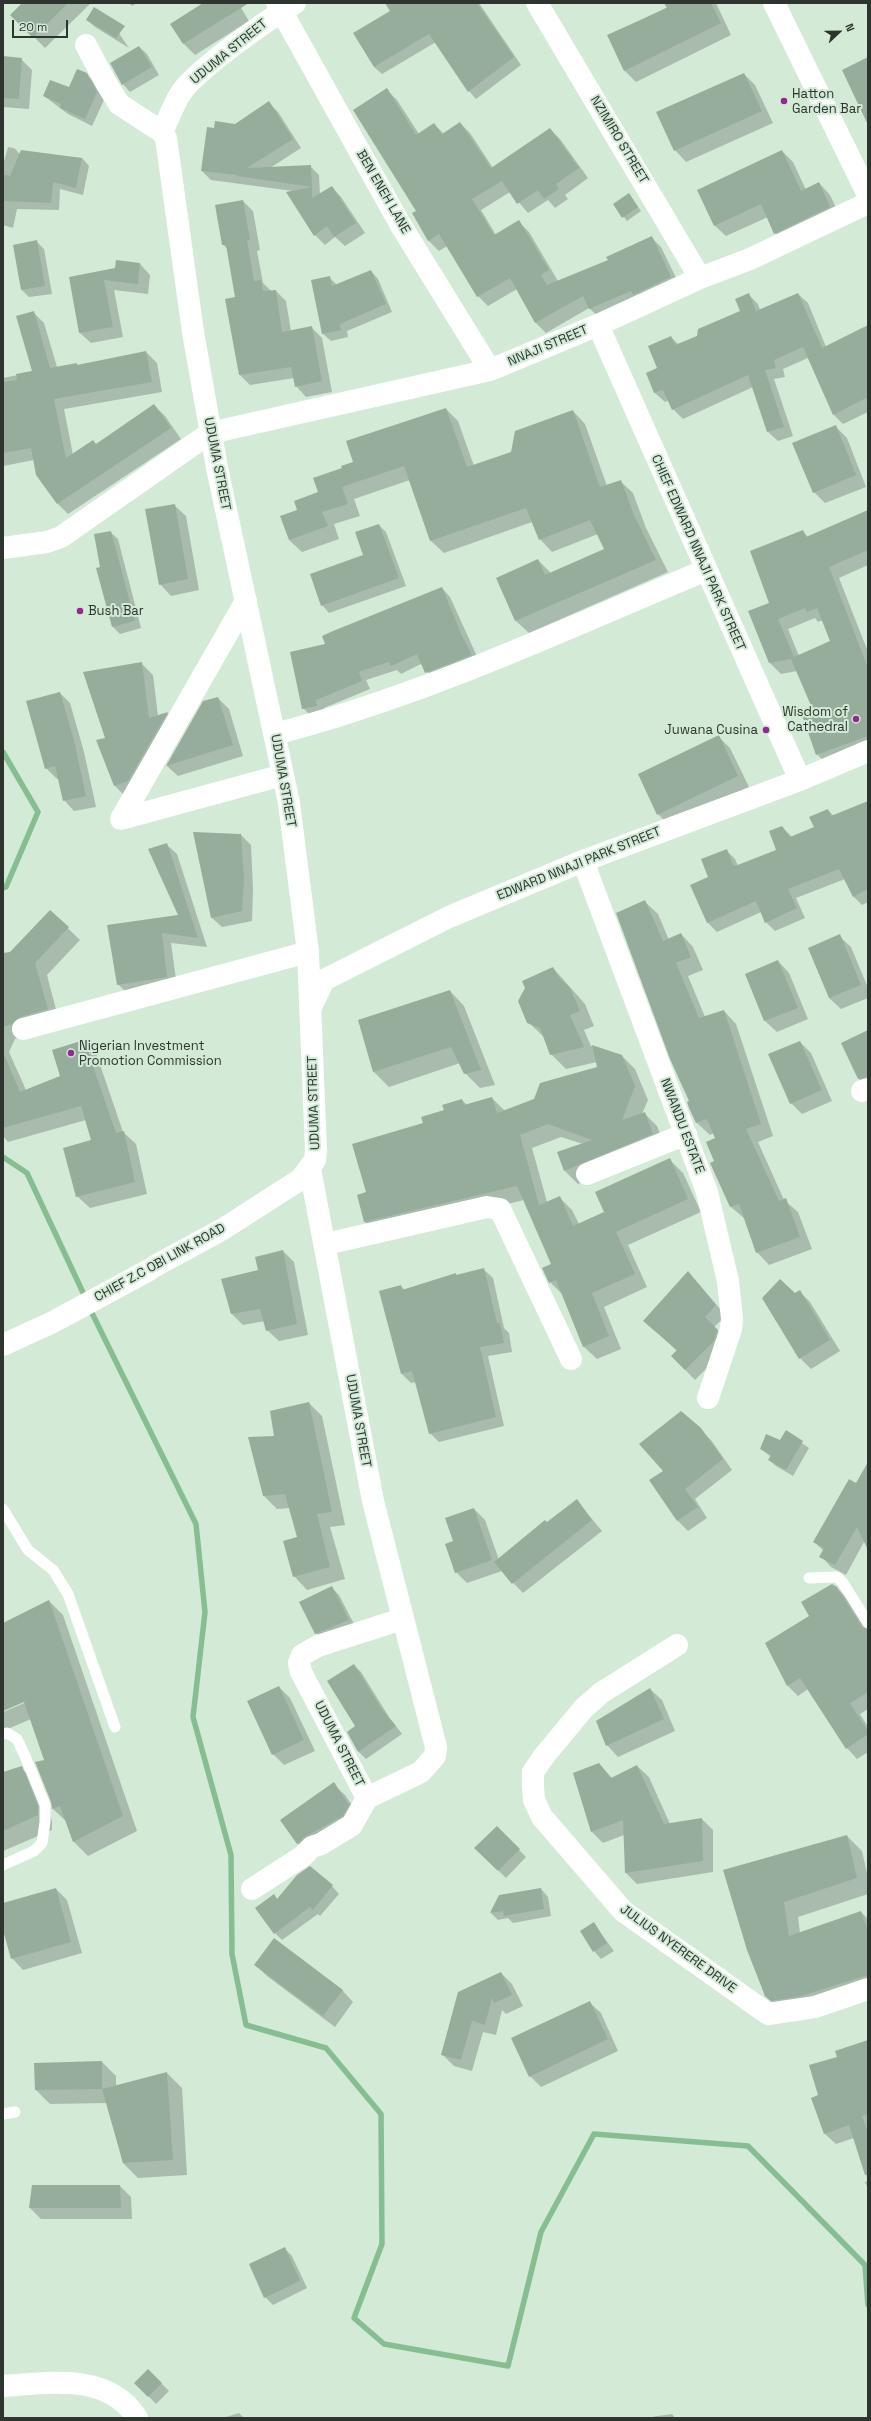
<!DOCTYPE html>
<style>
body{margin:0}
#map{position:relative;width:871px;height:2421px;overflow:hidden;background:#d3ead7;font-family:"Space Grotesk",sans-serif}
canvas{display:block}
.frame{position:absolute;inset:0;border:4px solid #2d352e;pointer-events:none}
.north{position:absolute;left:819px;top:12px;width:40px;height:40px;-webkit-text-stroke:3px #d3ead7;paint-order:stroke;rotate:68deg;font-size:11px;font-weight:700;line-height:16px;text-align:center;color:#2d352e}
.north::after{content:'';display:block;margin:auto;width:14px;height:18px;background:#2d352e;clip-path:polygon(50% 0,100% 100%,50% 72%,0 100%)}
.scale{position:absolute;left:12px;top:20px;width:56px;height:18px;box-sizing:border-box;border:2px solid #2d352e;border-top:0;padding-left:5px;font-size:12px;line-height:14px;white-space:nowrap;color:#2d352e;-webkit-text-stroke:3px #d3ead7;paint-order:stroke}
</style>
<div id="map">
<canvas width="871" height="2421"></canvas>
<div class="frame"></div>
<div class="north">N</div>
<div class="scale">20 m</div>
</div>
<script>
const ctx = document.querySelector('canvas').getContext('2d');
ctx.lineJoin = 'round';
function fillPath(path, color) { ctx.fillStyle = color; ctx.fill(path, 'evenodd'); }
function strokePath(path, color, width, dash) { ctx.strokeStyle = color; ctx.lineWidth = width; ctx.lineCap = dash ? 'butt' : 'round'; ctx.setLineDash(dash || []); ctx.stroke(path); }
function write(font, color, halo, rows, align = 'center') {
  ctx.font = font + ' "Space Grotesk",sans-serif'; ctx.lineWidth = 4; ctx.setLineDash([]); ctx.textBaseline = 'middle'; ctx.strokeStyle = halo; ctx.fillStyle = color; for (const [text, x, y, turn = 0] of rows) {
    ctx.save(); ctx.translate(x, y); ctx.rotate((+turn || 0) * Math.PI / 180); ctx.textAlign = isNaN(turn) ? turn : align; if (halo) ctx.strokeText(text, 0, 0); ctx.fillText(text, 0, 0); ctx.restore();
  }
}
const shadow = new Path2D(`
 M23,3H91L45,48L12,15Z
 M129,3H137L132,6Z
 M205,3H238L249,21L195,55L184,44L171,24Z
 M386,3H479L521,65L476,99L469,91L436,42L382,74L374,67L354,33L392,11Z
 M676,3H716L731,35L636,82L624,70L608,36Z
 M87,20L112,23L129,48L95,27Z
 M139,47L147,54L159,75L130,92L123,84Z
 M3,57L21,59L32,70L29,109L3,107Z
 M86,74L93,81L104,100L92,126L68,114L44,96L69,89Z
 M744,74L755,85L773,123L686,162L675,150Z
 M387,90L397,100L419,134L434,124L444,134L460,123L470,133L493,168L550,129L560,139L588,178L565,195L568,199L555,208L548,200L528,213L510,192L481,210L496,235L519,222L529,232L558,281L609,261L651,237L661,247L681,288L600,318L589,308L546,333L536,323L517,289L488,306L478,296L447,246L439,251L429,241L413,214L418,211Z
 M269,103L278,112L301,148L270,168L310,166L319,175L320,195L332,187L341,197L365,233L345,246L335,237L325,245L315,235L287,193L293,191L211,180L202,171L215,129L235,125Z
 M8,147L14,148L20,154L82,158L89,166L83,195L60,189L59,210L17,209L13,228L3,225V165Z
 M782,151L793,162L806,190L819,183L830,195L841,218L786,244L775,233L768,217L726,236L714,225Z
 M632,198L641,211L627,221L614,204Z
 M243,201L253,211L260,250L257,251L263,283L271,291H276L286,301L291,331L311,327L322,338L332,392L306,397L296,386L294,378L250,385L240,375L226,300L236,298L228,249L223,245Z
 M37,242L44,249L52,294L29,297L22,290L14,245Z
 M140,264L150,275L148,294L114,290L123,337L91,343L80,333L70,278Z
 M371,271L378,279L392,312L347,331L348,337L331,341L323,334L329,277L337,285Z
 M748,294L758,304L760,310L798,294L808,303L826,347L868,326V412L843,424L834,415L808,358L783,369L785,377L774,379L793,436L778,441L768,432L753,387L683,419L673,409L669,400L665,402L655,393L659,368L671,337L679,345L698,337L741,311Z
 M33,312L44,323L57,367L77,364L79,366L146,352L157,363L162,392L64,409L73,455L97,445L154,405L165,416L181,439L68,514L58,504L37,474L34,460L3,466V378L33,372Z
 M446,409L458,421L474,466L512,452L573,411L585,424L607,486L620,481L633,493L646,528L668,572L529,633L516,621L498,578L538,560L551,573L605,550L598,534L552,552L540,539L532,522L444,553L431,541L410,480L354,499L360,516L334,524L339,539L302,552L289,540L299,510L343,469Z
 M835,426L847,438L866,487L825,503L814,492Z
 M174,505L186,516L199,590L171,596L160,584Z
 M868,511V565L839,578L868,652V750L827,765L817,754L813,708L797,671L781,674L770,663L749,612L771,603L803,531L808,537ZM815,618L818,622L823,620L832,641L799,656L788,629Z
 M379,525L386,532L406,586L329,613L322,605L365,556Z
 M110,532L118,539L141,628L120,634L113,627L101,567Z
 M442,588L450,597L480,663L434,680L421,664L401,674L397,670L366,680L370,689L324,708L325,714L311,716L303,708L326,645Z
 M141,663L153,675L158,716L168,713L178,724L126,797L115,786L98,741L106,738Z
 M60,693L70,703L84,752L96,807L74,811L64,800L59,778L57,779L46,768Z
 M218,698L229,709L243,756L178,776L167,766Z
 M719,737L730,748L749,787L669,825L658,814Z
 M868,802V902L862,905L853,896L845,879L796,898L805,918L775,931L766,922L761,912L717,932L708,923L709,877L726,850L735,859L738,866L777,850L782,827L792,837L815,828L828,810L834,816Z
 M195,833L241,835L251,845L253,889L252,921L222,927L212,918Z
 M167,845L177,854L207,947L171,943L177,987L128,994L118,984L108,926L180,916Z
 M645,902L658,914L669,940L681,934L693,947L703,970L688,976L705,1017L724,1011L736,1024L773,1136L758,1142L784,1200L798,1212L812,1249L769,1265L757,1252L745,1219L731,1207L711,1163L716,1161V1139L714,1133L710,1135L697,1123L690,1102Z
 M50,911L80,940L47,975L59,1021L15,1039L9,1052L26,1090L61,1076L84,1041L96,1053L123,1132L136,1144L147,1194L90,1208L77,1196L93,1140L86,1120L8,1142L3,1136V954L11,952Z
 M839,936L851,947L868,988V998L841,1009L829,998Z
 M778,961L789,973L808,1019L777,1032L765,1021L746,974Z
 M553,968L585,1004L594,1026L584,1030L591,1046L622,1056L635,1069L648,1100L642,1114L644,1113L657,1126L665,1147L578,1184L565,1171L583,1144L561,1137L532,1148L547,1202L559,1197L572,1210L579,1224L606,1212L670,1160L683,1173L701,1212L628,1245L647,1287L604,1307L621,1349L597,1359L583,1346L563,1295L550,1282L553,1265L524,1200L378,1235L365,1222L358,1195L368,1193L424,1124L462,1100L467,1105L492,1098L505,1111L534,1099L598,1068L597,1062L566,1069L551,1054L545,1038L528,1022Z
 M450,991L464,1006L495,1085L480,1088L465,1073L460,1063L389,1087L374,1072L359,1021Z
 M868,1031V1088L859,1079Z
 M800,1042L811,1053L832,1101L802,1114L791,1103Z
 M283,1251L294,1262L308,1335L279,1341L267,1330L265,1321L243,1325L231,1313L259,1271Z
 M483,1269L493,1278L504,1328L509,1333L512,1352L488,1356L504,1426L439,1442L430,1433L416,1382L411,1383L402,1374L401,1286L405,1290L456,1274L457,1276Z
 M698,1283L726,1316L714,1327L727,1341L724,1351L695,1380L672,1356L677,1351L645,1321Z
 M799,1291L810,1302L840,1351L811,1369L800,1358L764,1298L794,1294Z
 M309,1403L322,1416L345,1525L330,1527L345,1579L307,1590L294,1576L298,1538L290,1508L277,1509L264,1496L249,1438L275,1437Z
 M700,1429L711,1440L732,1470L695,1499L707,1518L688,1531L678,1521L664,1471Z
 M786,1432L809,1448L793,1476L776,1466L769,1460L771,1457L761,1449L780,1441Z
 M868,1468V1545L864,1542L846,1575L831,1567L821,1556L824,1551L814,1542Z
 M577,1501L602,1531L523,1593L502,1571L467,1583L456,1572L454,1542L474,1509L485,1520L499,1560Z
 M332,1588L339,1595L356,1628L323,1641L316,1633Z
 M837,1588L848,1599L868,1629V1709L860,1714L868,1727V1752L857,1759L847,1748L808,1689L798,1696L788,1686L766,1644L810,1616Z
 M49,1601L63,1615L137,1831L88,1856L74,1842L68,1823L53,1809L45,1760L31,1719L3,1731V1712L29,1701L28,1699L3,1710V1624Z
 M354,1665L361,1672L389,1717L402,1734L366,1759L359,1752L348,1732L356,1726Z
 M279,1687L290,1698L315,1751L284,1765L273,1754Z
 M650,1689L662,1700L675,1731L618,1757L607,1745Z
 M599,1764L613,1779L637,1766L649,1777L670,1824L702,1819L713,1830V1872L637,1884L626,1873L624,1835L603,1843L592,1832L574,1774Z
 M21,1768L36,1782L52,1821V1830L3,1851V1773Z
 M333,1784L345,1795L360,1816L309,1855L298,1844L281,1820Z
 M497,1827L526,1857L506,1878L476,1848Z
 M847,1836L862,1851L868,1878V1894L798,1917L800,1933L861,1912L868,1919V1994L781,2011L765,1996L725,1871Z
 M332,1886L339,1894L320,1916L318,1914L282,1940L275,1933L273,1895L278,1900Z
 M56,1889L67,1900L82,1953L23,1970L12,1958L3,1926V1904Z
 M541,1889L548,1897L551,1916L513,1923L508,1918L498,1920L491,1913Z
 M594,1924L614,1951L601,1959L594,1951Z
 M256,1965L342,1990L353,2002L335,2027L267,1976Z
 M501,1973L512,1984L523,2006L506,2014L502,2010L496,2035L483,2032L472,2071L454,2066L442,2054Z
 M589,2002L601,2013L618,2051L541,2087L530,2076Z
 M868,2041V2180L854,2138L836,2144L825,2134L812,2099L819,2096L839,2058Z
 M102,2062L116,2076V2087L167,2073L182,2088L187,2175L138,2178L123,2163L107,2103L50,2104L36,2090L35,2064Z
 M868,2181V2189L865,2182Z
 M120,2186L131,2197L132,2219H41L30,2208Z
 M284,2248L292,2256L307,2288L273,2305L265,2297Z
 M148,2370L169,2391L156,2404L136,2383Z
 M239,2413L244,2418H223Z
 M672,2414L675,2418H651V2417Z`);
const stream = new Path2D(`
 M3,752L38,812L6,887L3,888
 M3,1157L27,1173L86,1299
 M89,1307L196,1524L205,1612L193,1717L231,1855L232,1954L246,2025L326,2048L381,2114L382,2244L354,2318L384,2344L508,2366L541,2232L594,2134L748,2146L865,2265L868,2305`);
const building = new Path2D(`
 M22,3H68L33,38L10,15Z
 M203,3H249L183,44L170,24Z
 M385,3H477L514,57L468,92L429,34L374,67L353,33L390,11Z
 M664,3H711L721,23L624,71L607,35L667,8Z
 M94,7L125,26L116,38L86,20Z
 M139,46L152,67L122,85L110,63Z
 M3,56L22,58L19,99L3,98Z
 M868,57V125L842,70Z
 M77,69L87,73L97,92L85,119L60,108L61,104L43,96L50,80L69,87Z
 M744,73L762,111L674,151L656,112Z
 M387,88L416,135L434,123L442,134L460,122L491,168L550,128L579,168L556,184L559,189L544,199L538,190L517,204L502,181L472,199L494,235L519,220L549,270L541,275L547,285L608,260L606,257L652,236L671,277L633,295L631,291L589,309L583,296L535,323L510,278L477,297L439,234L428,241L412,213L416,211L353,110Z
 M269,101L293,139L247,168L311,165L312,187L237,176V175L201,171L207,127L214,128L215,121L235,124Z
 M21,150L82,158L76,188L53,182L51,203L3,201V174L10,176Z
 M782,150L801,191L819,182L830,207L774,234L761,204L714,226L697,190Z
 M332,186L356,223L334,237L327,226L314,236L286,192L312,187V198Z
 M629,193L638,207L622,218L613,204Z
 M243,200L250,240H247L254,281L261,280L263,291L276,290L282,332L312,326L322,381L295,387L291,367L239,375L225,299L235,297L226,245H222L215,205Z
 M37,240L45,286L21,290L13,245Z
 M116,260L140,263L138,284L104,280L113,327L79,333L69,277L115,268Z
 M371,270L386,304L340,324L341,330L322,334L311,280L330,276L332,286Z
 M749,293L756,311L798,293L822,348L868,325V397L833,415L803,347L774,360L776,368L765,370L784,427L767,432L748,375L672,410L663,390L654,393L646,373L657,368L648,346L671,336L675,345L697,336L698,329L740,311L735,299Z
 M34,311L50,368L77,363V365L146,351L152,382L54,399L66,458L93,440L96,444L154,404L171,428L57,504L36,475L31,448L3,453V382L17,380L16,374L32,371L16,316Z
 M446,408L467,467L511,452L515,431L573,410L600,487L621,480L634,515L656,560L515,621L496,578L538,559L545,575L604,549L590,520L539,540L526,508L430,541L404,466L342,487L348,504L322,512L328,526L289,540L280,516L297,510L294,501L318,492L313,478L342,468L341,466L353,462L346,441Z
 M836,425L856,475L813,493L792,443Z
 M175,504L188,579L159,585L145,509Z
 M868,510V550L829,567L868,668V736L816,755L801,712L812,708L791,659L769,663L748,611L769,603L750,551L803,530L806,537ZM805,608L807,612L817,608L830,641L794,657L778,619Z
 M379,524L399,578L321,606L310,574L363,555L355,532Z
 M111,531L135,621L112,627L96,568L100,567L94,534Z
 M442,587L462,636L472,655L425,673L417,654L391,666L389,662L359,672L362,681L316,700L317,706L302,709L290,652L325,644L322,636L333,631Z
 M142,662L149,718L168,712L128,781L114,786L96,740L105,738L83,672Z
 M60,692L74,740L86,796L63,801L55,766L45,769L26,701Z
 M218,697L233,745L166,766L203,701Z
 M719,735L738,776L657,815L638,774Z
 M868,801V889L853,897L839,869L788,889L797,908L765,923L756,901L707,923L690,885L708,877L701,859L727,849L733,865L735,866L776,850L769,831L782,826L790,837L814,827L809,817L828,809L831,816Z
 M193,832L241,834L244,879L242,911L211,918Z
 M167,843L198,938L162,933L167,977L117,985L107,925L178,915L148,849Z
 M645,900L663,941L681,933L691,957L676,963L699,1018L724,1010L761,1124L746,1129L779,1201L786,1198L800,1237L756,1253L739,1204L730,1207L710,1163L714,1161L706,1142L715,1138L707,1119L696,1123L689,1108L687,1102L689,1101L670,1059L616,913Z
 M50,910L69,927L35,963L48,1009L20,1017L12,1024L3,1027V953L10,952Z
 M840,934L861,985L829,998L808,948Z
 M778,960L798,1008L764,1021L745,974Z
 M553,967L558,976L570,988L580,1011L570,1015L584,1047L550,1055L540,1028L527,1023L518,1001L525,988L522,981Z
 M450,990L481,1070L464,1074L451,1047L373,1072L358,1020Z
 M868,1030V1077L858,1079L841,1043Z
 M84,1040L116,1133L124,1131L135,1182L76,1197L63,1148L91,1140L81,1106L3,1128V1052L20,1092L60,1076L52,1050Z
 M800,1041L822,1090L790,1104L768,1054Z
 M592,1045L622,1055L635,1086L622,1120L645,1112L653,1134L564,1171L557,1152L592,1140L548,1124L520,1135L539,1205L560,1196L573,1226L604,1212L595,1192L670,1158L688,1199L616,1232L635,1274L592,1293L609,1336L583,1347L556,1280L549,1283L542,1268L551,1264L517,1186L364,1222L357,1195L366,1192L352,1144L423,1123L421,1117L444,1110L442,1105L462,1099L464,1105L492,1097L497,1113L534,1099L540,1083L597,1067Z
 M283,1250L297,1324L266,1331L260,1309L231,1314L221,1279L258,1270L255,1257Z
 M484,1268L497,1323H500L504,1343L480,1347L496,1417L429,1434L412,1371L401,1374L379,1291L401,1285L402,1290L456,1273V1275Z
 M688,1271L716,1305L705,1317L718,1330L714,1341L685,1370L671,1356L677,1350L643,1321Z
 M780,1279L795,1293L800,1290L830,1340L799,1359L762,1298Z
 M309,1402L332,1512L317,1514L330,1567L293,1577L283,1541L297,1537L285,1494L263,1496L248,1437L274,1436L270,1411Z
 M681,1411L701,1428L723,1459L685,1489L698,1507L677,1521L649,1480L663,1471L639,1444Z
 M786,1430L803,1441L786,1470L768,1460L771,1455L760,1449L766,1434L780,1440Z
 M868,1462V1550L857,1527L835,1565L819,1557L824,1548L813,1542L849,1479L856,1483Z
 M577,1499L592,1520L512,1584L494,1562L545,1520L547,1522Z
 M474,1508L492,1560L455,1573L445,1544L453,1541L445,1518Z
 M832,1584L837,1587L862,1627L868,1630V1692L850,1703L868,1731V1734L846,1749L800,1678L787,1686L765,1643L809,1616L801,1602Z
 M332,1586L349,1620L315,1634L299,1602Z
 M49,1600L123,1816L73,1842L60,1806L52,1809L51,1802L35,1762L44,1760L24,1702L3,1711V1623Z
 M354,1664L381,1708L396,1726L358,1752L347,1732L355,1726L327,1681Z
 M279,1686L304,1740L272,1755L247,1701Z
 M650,1688L664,1719L606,1746L596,1721Z
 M599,1763L611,1778L637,1765L664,1824L702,1818L703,1861L625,1873L623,1820L591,1832L573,1773Z
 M22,1766L38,1806V1815L3,1831V1772Z
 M334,1782L349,1805L343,1816L303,1838L297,1844L280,1820Z
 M497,1826L520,1849L498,1871L474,1848Z
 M847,1835L857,1878L784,1902L789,1936L861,1911L868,1931V1975L801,1996L771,2001L765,1996L747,1950L723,1870Z
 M310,1866L333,1885L313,1910L310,1907L274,1934L255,1908L274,1894L277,1899L297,1875Z
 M56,1888L71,1942L11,1959L3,1930V1903Z
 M541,1888L544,1909L504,1916L503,1911L490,1913L499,1895Z
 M594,1922L607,1943L593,1952L580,1931Z
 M274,1938L343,1990L323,2016L254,1965Z
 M501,1972L512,1995L494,2003L492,1998L485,2025L472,2021L461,2060L441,2055L458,1992Z
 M590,2001L608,2039L529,2077L511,2038Z
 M868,2040V2114L862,2116L868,2133V2174L865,2175L849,2125L824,2134L811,2098L818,2095L809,2065L837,2057L835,2051Z
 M102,2061V2089L35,2090L34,2063Z
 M167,2072L173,2160L123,2163L102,2089Z
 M32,2185H120L121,2208H29Z
 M285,2247L300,2281L264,2298L249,2264Z
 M148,2369L162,2383L148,2397L134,2383Z`);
const service = new Path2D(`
 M3,1509L28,1550L53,1570L68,1594L115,1727
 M809,1578L837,1577L843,1583L868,1623
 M3,1734L7,1733L17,1739L25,1756L45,1805V1822L42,1843L34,1851L3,1865
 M3,2114L15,2112`);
const minor = new Path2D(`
 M277,3L400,224L490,370
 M537,3L700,278
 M774,3L868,195
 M86,45L106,83L119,104L162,132
 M598,325L800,780
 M3,548L47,542L61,537L210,433L490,370L598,325L700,278L750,259L868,203
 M275,734C423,696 565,629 706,570
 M121,819L246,601
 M121,819L283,775
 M583,861L707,1192L728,1281L732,1319L731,1329L708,1398
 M311,1007L324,980L449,917L583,861L800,780L868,751
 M23,1029L308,952
 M862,1091L868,1089
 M587,1174L686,1134
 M326,1244L487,1207L500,1209L571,1359
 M677,1645L601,1693L584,1708L544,1756L533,1772V1786L534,1800L542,1817L623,1911L768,2014L815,2007L868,1989
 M367,1798L301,1672L299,1663L302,1655L318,1646L402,1619
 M252,1889L303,1856L312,1847L321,1844L352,1825L367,1798L421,1772L435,1756L436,1747L373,1501L310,1169
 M3,2386C49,2383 108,2372 137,2418`);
const tertiary = new Path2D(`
 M155,1266L223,1229L301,1179L315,1160L316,1151L308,952L289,803L217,468L193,332L166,138L162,132C170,116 176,96 189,83C215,57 263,23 295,3
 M3,1345L53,1322L149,1270`);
const markers = [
 [784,101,4,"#93298c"],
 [80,611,4,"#93298c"],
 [856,719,4,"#93298c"],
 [766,730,4,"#93298c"],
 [71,1053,4,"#93298c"]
];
const streetNames = [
 ["UDUMA STREET",229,52,-39],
 ["NZIMIRO STREET",619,140,59],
 ["BEN ENEH LANE",383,192,60],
 ["NNAJI STREET",548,346,-23],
 ["UDUMA STREET",217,464,79],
 ["CHIEF EDWARD NNAJI PARK STREET",698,553,66],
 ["UDUMA STREET",283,781,80],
 ["EDWARD NNAJI PARK STREET",579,864,-22],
 ["UDUMA STREET",314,1103,-92],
 ["NWANDU ESTATE",682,1126,69],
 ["CHIEF Z.C OBI LINK ROAD",160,1263,-29],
 ["UDUMA STREET",358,1421,80],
 ["UDUMA STREET",339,1744,63],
 ["JULIUS NYERERE DRIVE",678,1949,36]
];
const poiNames = [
 ["Hatton",792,94],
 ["Garden Bar",792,109],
 ["Bush Bar",88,611],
 ["Wisdom of",848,712,"right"],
 ["Cathedral",848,727,"right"],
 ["Juwana Cusina",758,730,"right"],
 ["Nigerian Investment",79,1046],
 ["Promotion Commission",79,1061]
];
fillPath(shadow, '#0003');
strokePath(stream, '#86be92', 5.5);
fillPath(building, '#97ad9b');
strokePath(service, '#fff', 11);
strokePath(minor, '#fff', 22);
strokePath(tertiary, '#fff', 22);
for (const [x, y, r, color] of markers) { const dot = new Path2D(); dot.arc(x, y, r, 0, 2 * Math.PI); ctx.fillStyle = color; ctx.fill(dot); strokePath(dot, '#d3ead7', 1.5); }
write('13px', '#2d352e', '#d3ead7', streetNames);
write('13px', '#2d352e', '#d3ead7', poiNames, 'left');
</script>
